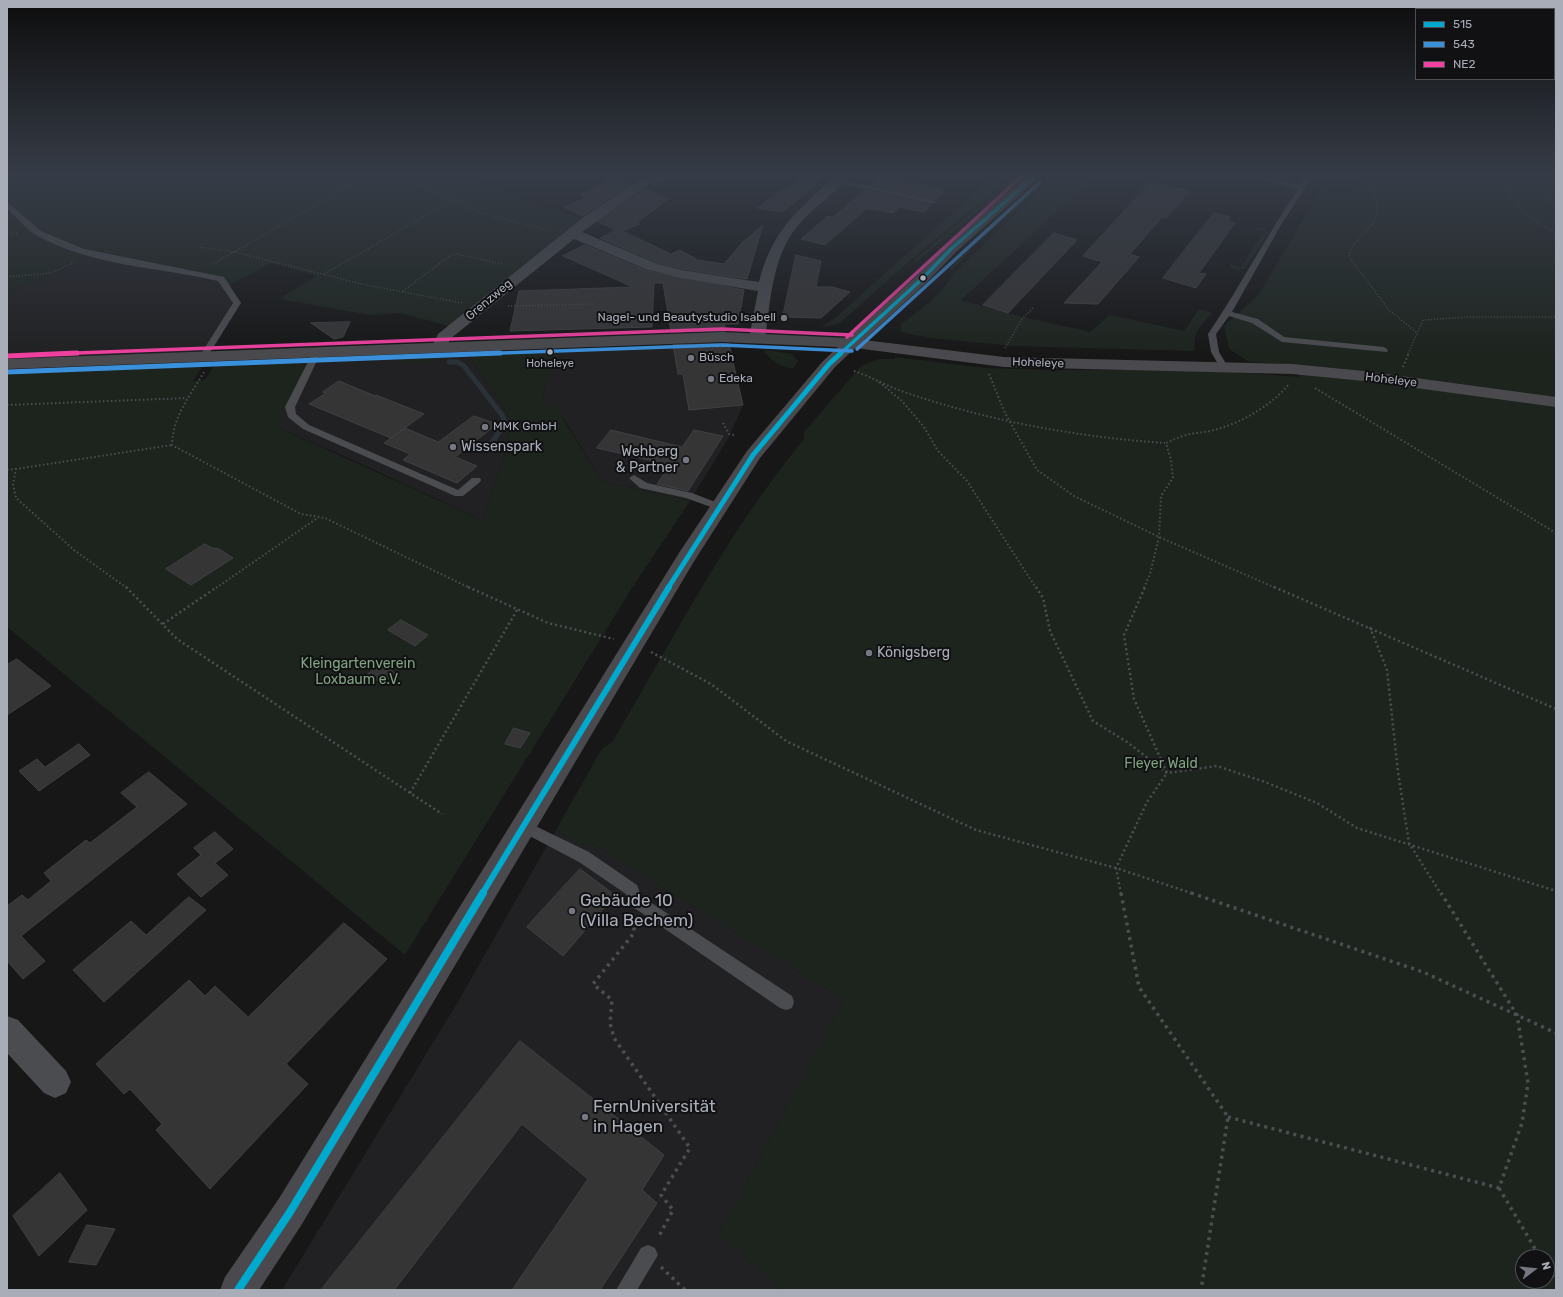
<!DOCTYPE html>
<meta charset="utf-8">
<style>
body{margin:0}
#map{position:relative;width:1563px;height:1297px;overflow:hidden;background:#171717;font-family:Rubik,sans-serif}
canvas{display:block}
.frame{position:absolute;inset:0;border:8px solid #a8adb8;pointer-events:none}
.legend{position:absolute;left:1415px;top:8px;width:140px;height:72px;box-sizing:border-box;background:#111113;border:1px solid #4d4f55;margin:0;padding:5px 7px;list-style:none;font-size:12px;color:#a8adb8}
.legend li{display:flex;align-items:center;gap:8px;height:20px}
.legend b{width:20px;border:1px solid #4d4f55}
.north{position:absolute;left:1515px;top:1249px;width:40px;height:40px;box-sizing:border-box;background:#111113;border:1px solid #4d4f55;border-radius:50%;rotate:74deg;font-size:11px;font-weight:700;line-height:16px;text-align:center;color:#a8adb8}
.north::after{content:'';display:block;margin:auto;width:14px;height:18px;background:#757880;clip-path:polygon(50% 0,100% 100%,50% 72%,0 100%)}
</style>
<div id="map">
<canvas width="1563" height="1297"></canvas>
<div class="frame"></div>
<ul class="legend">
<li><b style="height:5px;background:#00a9ce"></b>515</li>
<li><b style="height:5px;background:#3a90db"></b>543</li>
<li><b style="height:5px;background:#f240a1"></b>NE2</li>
</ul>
<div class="north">N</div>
</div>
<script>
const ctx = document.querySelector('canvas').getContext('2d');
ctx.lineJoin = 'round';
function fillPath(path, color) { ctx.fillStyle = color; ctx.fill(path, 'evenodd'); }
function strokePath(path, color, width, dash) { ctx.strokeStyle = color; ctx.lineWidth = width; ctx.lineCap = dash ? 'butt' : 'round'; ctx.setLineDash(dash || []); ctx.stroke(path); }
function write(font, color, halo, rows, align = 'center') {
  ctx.font = font + ' Rubik,sans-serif'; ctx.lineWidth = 4; ctx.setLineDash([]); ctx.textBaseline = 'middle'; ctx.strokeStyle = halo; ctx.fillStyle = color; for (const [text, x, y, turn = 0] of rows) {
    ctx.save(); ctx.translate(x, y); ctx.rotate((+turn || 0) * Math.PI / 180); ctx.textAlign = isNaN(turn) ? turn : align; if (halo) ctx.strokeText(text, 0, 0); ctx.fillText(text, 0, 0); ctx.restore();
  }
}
const built = new Path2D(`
 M85,254L220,279L233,298L229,314L204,354L7,361V293L63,270Z
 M729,345L743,405L728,439L690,501L602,481L564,419L542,405L552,351Z
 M468,354L509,416L508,446L482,520L353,460L265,422L299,361Z
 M556,830L581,845L592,843L844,1000L719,1234L782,1290H282L459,1000Z`);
const green = new Path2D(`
 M7,176H463L539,206L585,218L449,326L400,313L370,315L278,299L317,276L271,263L228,286L220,278L196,271L85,254L63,270L7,293Z
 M994,176H1013L923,249L840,323L831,326L821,327L834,319Z
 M1017,176H1021L915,263V259Z
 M1050,176H1054L976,244L953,270L949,269L978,239Z
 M1059,176H1096L961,300L1018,316L1090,332L1110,315L1184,331L1199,309L1212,313C1201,326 1192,332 1195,351L1014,346L931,338L901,332V324L928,304L943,289L954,274L1012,217Z
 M1339,176H1556V1290H782L719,1234L844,1000L592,843L581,846L556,830L598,755L603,748L613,741C673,639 728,531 804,439V432L861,366L878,359H895V357L985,368L1047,370H1205L1299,377L1289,364L1249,362L1229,349L1224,326L1259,294L1321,190L1350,196L1356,180ZM1523,1257H1547V1281H1523Z
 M1259,226L1265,228L1267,235L1245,268L1238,270L1230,268V264L1241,267L1264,232L1253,229Z
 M765,350L792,354L798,361L793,369C782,367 772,361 765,353Z
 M552,351L542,405H554L602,481L690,501L632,588L405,955L7,627V373L202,367L193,381L205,380L215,364L308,361L277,427L482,520L508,446L509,416L468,354Z
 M434,356L437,357C427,364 404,364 394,357Z`);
const stream = new Path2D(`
 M449,362H458L464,366L502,415L505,423L489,447`);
const building = new Path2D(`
 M614,176L632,183L583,216L564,207L588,197L581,195Z
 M804,176H826L783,212L757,208Z
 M882,176L941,189L939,191L944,192L936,200L871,185Z
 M1151,182L1190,191L1166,218L1162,217L1130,254L1139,257L1098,304L1064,303L1102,262L1083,256Z
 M645,189L668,199L637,222L640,224L622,231L671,254L680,250L698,260L724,264L743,242L763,225L747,279L682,269L658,263L600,238L616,230L598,222Z
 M865,190L931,205L924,212L899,207L893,213L867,208L825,245L801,239L828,216L833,217Z
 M1214,213L1231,217L1227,221L1235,223L1199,273L1206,274L1196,288L1163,278Z
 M1054,233L1077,240L1008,313L983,305Z
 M585,245L648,271L744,290L738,324H724L726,331L671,332L663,283H654L652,327L510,331L519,291L633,287L563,256Z
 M796,255L821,261L816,287H832L850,292L821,318L783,317Z
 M350,322L343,337L334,339L311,323Z
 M729,344L743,405L689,410L683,374H678L673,345Z
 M339,381L375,396L376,395L424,414L391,438L309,404L326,393L323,392Z
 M474,416L497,424L455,457L477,466L457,483L403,460L410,454L384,443L405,428L438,442Z
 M611,430L682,447L694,430L723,436L688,491L657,484L670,465L597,448Z
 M205,544L212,548L219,549L233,558L191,585L166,569Z
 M401,620L428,635L415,646L388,630Z
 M17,659L51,686L7,715V665Z
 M382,664L395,673L382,684L368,674Z
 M514,728L530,733L520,748L505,744Z
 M79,744L90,755L39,791L19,771L37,759L45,767Z
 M149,772L187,804L21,936L45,961L23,979L7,961V906L22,895L28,900L51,881L44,873L86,840L90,843L137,807L121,793Z
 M215,832L233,849L215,863L228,875L201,897L177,874L201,855L194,848Z
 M580,869L615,895L563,956L527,927Z
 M189,897L206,910L104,1002L73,970L131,921L146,935Z
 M344,923L387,959L286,1064L308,1084L210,1189L156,1130L162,1124L130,1089L124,1094L96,1064L189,980L205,996L215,986L248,1017Z
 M520,1041L664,1155L642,1190L657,1203L600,1290H512L588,1179L522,1124L394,1290H321Z
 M60,1173L87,1210L39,1256L13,1216Z
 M87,1225L115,1229L96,1265L69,1262Z`);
const pathFar3 = new Path2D(`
 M402,176L481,213L551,231
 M1364,176L1375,187C1375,196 1379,206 1376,216C1371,233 1351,238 1349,257L1389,310L1417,333
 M1498,176C1513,202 1529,220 1556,233
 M1545,197L1556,208
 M7,234L17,233
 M200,247L235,252L366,285L462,303
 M213,264L366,176
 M324,274L451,201
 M7,277L51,273L75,262
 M403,291L451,255L457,254L503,264
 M508,306L594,304
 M1005,348L1022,319L1033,308
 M1408,354L1423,320L1468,317H1556`);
const pathFar2 = new Path2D(`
 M1403,367L1409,353
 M854,371C871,377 887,386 904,392C989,421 1076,437 1165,443
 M204,372C190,396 173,416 172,445L301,514L325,518L470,588
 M989,374L1005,413L1037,470L1074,496L1159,537L1276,588
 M879,382L902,401L924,427L938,451L967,481L1036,588
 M1315,388L1556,533
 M7,405L187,398
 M723,423L729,434L734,435
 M7,470L16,469
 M127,588L74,550L16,498L13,484L16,469L172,445
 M216,588L316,519
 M1144,588L1150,574L1159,537L1161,496L1173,478L1171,460L1166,443C1173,440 1179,437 1186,435C1195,432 1205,433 1214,430C1241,423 1271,406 1289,384`);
const pathFar1 = new Path2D(`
 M126,587L177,639L442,814
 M468,587L548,623L614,639
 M1036,587L1043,598L1050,631L1093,721L1127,742L1167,773L1217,766L1265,782L1317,803L1357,828L1556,891
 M1274,587L1556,709
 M163,624L217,587
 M1370,627L1387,670L1398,772L1409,843L1441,894
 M651,652L711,684L786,741L976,830L1116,868L1194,894
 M410,793L517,610
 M1121,894L1116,868L1147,802L1167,773L1134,699L1124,635L1145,587`);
const path = new Path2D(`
 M1121,893L1139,987L1228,1117L1201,1290
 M1191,893L1423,972L1556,1033
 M634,920V933L593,984L612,1000L610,1023L614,1038L690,1148L661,1195L673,1210L658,1238
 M1228,1117L1499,1188L1522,1123L1528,1083L1517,1015L1441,893
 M1499,1188L1540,1257
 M661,1267L685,1290
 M1547,1269L1556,1280`);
const lane = new Path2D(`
 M1249,176H1262L1300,185L1306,176H1313L1281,225L1232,312L1258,319L1284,337L1384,347L1388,350L1387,352L1282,342L1252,323L1229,316L1216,334L1219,352L1228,367L1224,370L1221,369L1211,352L1208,334C1240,287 1266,236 1298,189Z
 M838,179L933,200L936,202L933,204L836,182V180Z
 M7,202L41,231L84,249L224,277L241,303L206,359H200L199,357L233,303L218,281C158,267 90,266 36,235C25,228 16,217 7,208Z
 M317,349L321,352L295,407L296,414L309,425L458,490L472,478H480L481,480L480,482L463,496H455L303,429L288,417L285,407L313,352Z
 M634,475L647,483L692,493L723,505L724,507L719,510L686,498L640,488L629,478Z
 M525,821L589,852L637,885L641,896L792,996L794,1002L792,1008L786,1010L780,1008L630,905L626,894L579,862L520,831L518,827L520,823Z
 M648,1245L655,1248L658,1255L637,1290H616L641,1248Z`);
const street = new Path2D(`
 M654,176H669L661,183L649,184L582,232L658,264L682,270L759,282C772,230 797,211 835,176H848C835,193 816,206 802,221C772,253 771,298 765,339L762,342H752L749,339L758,291L682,278L648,270L574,239L450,339L445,351H433L431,348L438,334L585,216L642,178Z
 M7,1016L18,1020L66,1071L71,1082L66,1093L55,1098L44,1093L7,1053Z`);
const secondary = new Path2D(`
 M1027,176H1041L956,252L928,281L864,340L1004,357L1292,364L1364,371L1556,397V407L1364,381L1292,374L1004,367L855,348L835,367L760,458L693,563L302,1224L259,1290H220L225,1277L278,1200L679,553L747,451L823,361L838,347L722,342L7,369V359L722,332L848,338L918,275L946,246Z`);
const bus1Far3 = new Path2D(`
 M840,354L923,278L951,249L1035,176`);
const bus1Far2 = new Path2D(`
 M668,588L753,455L829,364L841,353`);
const bus1Far1 = new Path2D(`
 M482,894L669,587`);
const bus1 = new Path2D(`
 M238,1290L290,1212L483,893`);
const bus2Far1 = new Path2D(`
 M857,349L1040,182
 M474,354L722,345L852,351`);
const bus2 = new Path2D(`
 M7,372L500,353`);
const bus3Far1 = new Path2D(`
 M847,337L1022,176
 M50,354L722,329L852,335`);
const bus3 = new Path2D(`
 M7,356L77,353`);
const markers = [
 [923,278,3.5,"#a8adb8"],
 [784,318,4,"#757880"],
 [550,352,3.5,"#a8adb8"],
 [691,358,4,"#757880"],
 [711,379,4,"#757880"],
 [485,427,4,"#757880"],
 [453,447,4,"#757880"],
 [686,460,4,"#757880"],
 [869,653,4,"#757880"],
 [572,911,4,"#757880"],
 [585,1117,4,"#757880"]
];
const farBusnames = [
 ["Hoheleye",550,364]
];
const farStreetnames = [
 ["Grenzweg",489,300,-40],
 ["Hoheleye",1038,363,2],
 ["Hoheleye",1391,380,7]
];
const farPoinames = [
 ["Nagel- und Beautystudio Isabell",776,318,"right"],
 ["Büsch",699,358],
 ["Edeka",719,379],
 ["MMK GmbH",493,427]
];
const poiNames = [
 ["Wissenspark",461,447],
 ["Wehberg",678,452,"right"],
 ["& Partner",678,468,"right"],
 ["Königsberg",877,653]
];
const parkNames = [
 ["Kleingartenverein",358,664],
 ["Loxbaum e.V.",358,680],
 ["Fleyer Wald",1161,764]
];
const nearPoinames = [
 ["Gebäude 10",580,901],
 ["(Villa Bechem)",580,921],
 ["FernUniversität",593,1107],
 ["in Hagen",593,1127]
];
fillPath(built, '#212123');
fillPath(green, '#1d241e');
strokePath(stream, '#2a3239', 5);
fillPath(building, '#353536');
strokePath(building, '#3f4043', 1);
strokePath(pathFar3, '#4d4e52', 1.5, [1, 2]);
strokePath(pathFar2, '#4d4e52', 2, [1.5, 2.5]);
strokePath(pathFar1, '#4d4e52', 2.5, [2, 3]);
strokePath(path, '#4d4e52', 3.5, [3, 4.5]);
fillPath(lane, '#4b4c50');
fillPath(street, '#4b4c50');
fillPath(secondary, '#4a4a4e');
strokePath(bus1Far3, '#00a9ce', 3.5);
strokePath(bus1Far2, '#00a9ce', 5);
strokePath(bus1Far1, '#00a9ce', 6);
strokePath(bus1, '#00a9ce', 8);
strokePath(bus2Far1, '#3a90db', 3.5);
strokePath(bus2, '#3a90db', 5);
strokePath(bus3Far1, '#f240a1', 3.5);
strokePath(bus3, '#f240a1', 5);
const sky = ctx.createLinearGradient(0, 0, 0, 358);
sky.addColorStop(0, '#0d0d0d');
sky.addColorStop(0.49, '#363c47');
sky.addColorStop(1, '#363c4700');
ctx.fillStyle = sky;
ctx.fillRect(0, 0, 1563, 358);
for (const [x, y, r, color] of markers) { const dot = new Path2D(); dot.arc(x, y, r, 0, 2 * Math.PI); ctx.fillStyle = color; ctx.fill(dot); strokePath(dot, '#111113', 1.5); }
write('11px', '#a8adb8', '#111113', farBusnames);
write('12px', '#a8adb8', '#111113', farStreetnames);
write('12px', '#a8adb8', '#111113', farPoinames, 'left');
write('14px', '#a8adb8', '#111113', poiNames, 'left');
write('14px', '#7fa381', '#111113', parkNames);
write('17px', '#a8adb8', '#111113', nearPoinames, 'left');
</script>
